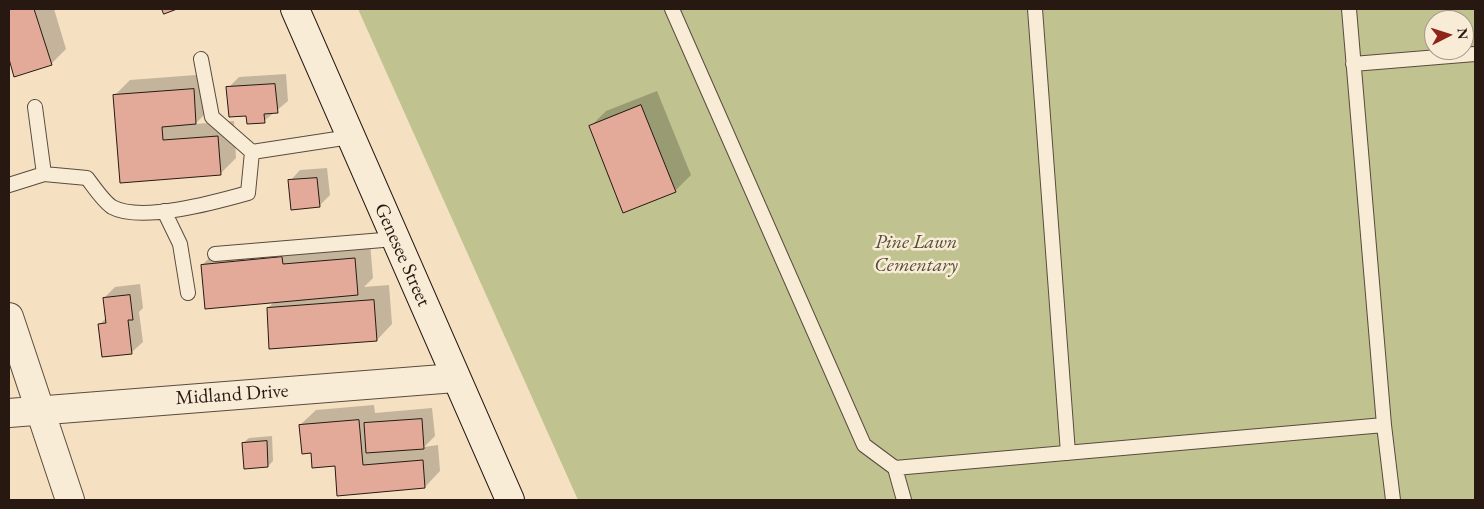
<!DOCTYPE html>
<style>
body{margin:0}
#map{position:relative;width:1484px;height:509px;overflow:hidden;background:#f5e1c2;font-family:"EB Garamond",serif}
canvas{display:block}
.frame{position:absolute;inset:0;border:10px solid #271912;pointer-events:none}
.north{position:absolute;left:1424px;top:10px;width:50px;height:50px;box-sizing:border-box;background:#f8ecd7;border:1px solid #a49888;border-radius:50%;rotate:85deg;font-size:14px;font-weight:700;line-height:20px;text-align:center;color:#271912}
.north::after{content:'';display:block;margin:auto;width:18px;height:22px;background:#8f2418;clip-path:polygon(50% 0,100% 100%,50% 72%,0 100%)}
</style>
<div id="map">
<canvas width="1484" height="509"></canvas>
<div class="frame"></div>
<div class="north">N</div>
</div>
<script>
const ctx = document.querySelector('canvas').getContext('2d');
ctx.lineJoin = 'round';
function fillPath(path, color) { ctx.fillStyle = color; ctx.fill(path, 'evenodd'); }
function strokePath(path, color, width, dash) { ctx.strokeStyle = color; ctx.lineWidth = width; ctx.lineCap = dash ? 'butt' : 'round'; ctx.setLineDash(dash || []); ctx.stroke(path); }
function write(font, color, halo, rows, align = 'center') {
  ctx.font = font + ' "EB Garamond",serif'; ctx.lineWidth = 5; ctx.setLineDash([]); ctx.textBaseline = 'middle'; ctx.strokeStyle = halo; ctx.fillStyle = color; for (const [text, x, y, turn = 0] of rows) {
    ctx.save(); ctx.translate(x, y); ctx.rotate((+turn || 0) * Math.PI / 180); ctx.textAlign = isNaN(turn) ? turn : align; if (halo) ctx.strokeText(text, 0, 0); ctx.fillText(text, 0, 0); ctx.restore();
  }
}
const green = new Path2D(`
 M358,9H1475V500H578ZM1434,20H1464V50H1434Z`);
const shadow = new Path2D(`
 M9,9H54L66,49L51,64L15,75L9,55Z
 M209,74L211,108L195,124L234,121L236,158L221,173L121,181L114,96L130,80Z
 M286,74L288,101L264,121L247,115L228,88L239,77Z
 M657,91L691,175L675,191L590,127L606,111Z
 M327,168L330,195L319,206L290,181L300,170Z
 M370,243L373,278L364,287L389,285L392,324L377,340L268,308L275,301L202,265L218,250Z
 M140,284L143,308L139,312L143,342L132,352L99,325L107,317L104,298L115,287Z
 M374,405L375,413L432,408L435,436L424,447L438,445L440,471L425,487L336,464L312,452L300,425L316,410Z
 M272,436L273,461L268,466L243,443L249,438Z`);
const building = new Path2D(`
 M9,9H34L52,65L14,77L9,59Z
 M162,9H177L164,14Z
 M275,84L278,113L264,114L265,123L247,124L246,116L229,117L226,87Z
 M194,89L196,124L162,127L163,140L218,136L221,175L120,183L113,95Z
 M641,105L676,192L623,213L589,126Z
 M317,178L320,207L291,210L288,180Z
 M282,257L283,264L355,258L358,295L205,309L201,265Z
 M130,295L133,320H128L132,354L102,357L98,324L106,323L103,298Z
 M374,300L377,341L269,349L267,308Z
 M422,419L424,449L366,453L364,423Z
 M359,420L363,465L423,460L425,488L337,496L335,466L312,468L311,453L302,454L299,425Z
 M267,441L268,467L244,469L242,443Z`);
const lane = new Path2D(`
 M672,9L864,445L895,468L1384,425
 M1035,9L1068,453
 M1349,9L1384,425L1393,500
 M201,59L212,117L252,152
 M1353,64L1475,54
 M35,107L44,174
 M9,185L44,174L87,178C94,187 103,201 112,207C141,223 216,202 248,193L252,152L350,137
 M164,211L180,244L188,293
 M215,254L395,239
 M895,468L904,500`);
const street = new Path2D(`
 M9,317L70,500
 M9,413L455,378`);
const secondary = new Path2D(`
 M295,9L510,500`);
const parkNames = [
 ["Pine Lawn",916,243],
 ["Cementary",916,266]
];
const streetNames = [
 ["Genesee Street",402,255,66],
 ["Midland Drive",232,395,-4]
];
fillPath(green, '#c0c290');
fillPath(shadow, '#0003');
fillPath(building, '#e3aa9a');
strokePath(building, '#271912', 1);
strokePath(lane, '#5a4b3e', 16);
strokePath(street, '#5a4b3e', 30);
strokePath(secondary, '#271912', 30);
strokePath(lane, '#f8ecd7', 14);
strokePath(street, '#f8ecd7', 28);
strokePath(secondary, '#f8ecd7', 28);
write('italic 20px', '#554c38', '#f8ecd7', parkNames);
write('20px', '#271912', '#f8ecd7', streetNames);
</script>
